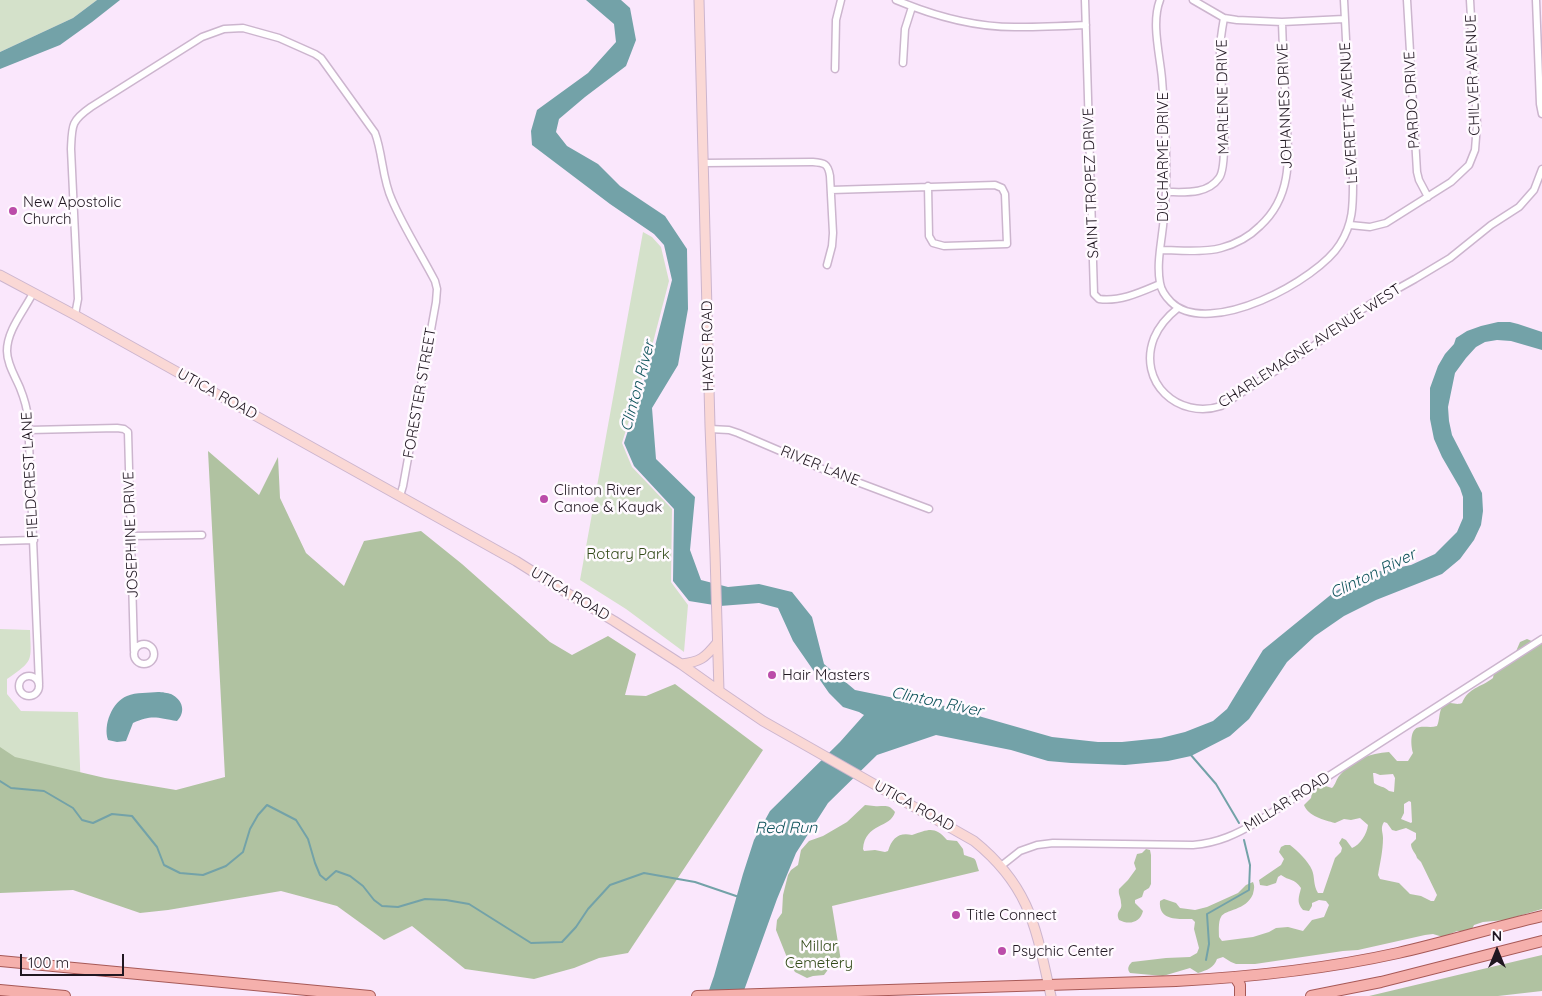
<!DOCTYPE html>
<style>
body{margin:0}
#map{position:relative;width:1542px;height:996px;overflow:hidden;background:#fae7fc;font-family:Quicksand,sans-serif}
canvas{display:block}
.north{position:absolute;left:1472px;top:926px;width:50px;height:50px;-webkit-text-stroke:4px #fffaff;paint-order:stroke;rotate:0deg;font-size:14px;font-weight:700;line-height:20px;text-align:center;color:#201721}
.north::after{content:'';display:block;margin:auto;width:18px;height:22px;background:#201721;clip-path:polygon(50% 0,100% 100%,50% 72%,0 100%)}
.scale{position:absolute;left:20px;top:954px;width:104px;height:22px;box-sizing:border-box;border:2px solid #201721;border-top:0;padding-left:6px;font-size:15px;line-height:18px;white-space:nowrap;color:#201721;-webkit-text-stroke:4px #fffaff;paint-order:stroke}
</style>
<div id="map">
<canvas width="1542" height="996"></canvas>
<div class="north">N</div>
<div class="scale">100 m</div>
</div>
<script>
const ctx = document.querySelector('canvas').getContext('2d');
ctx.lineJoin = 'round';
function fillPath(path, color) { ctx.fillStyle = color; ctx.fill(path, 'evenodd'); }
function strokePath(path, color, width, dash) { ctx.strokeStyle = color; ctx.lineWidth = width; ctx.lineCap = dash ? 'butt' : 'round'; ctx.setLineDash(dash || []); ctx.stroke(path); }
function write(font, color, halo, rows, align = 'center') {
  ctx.font = font + ' Quicksand,sans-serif'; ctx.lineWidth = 5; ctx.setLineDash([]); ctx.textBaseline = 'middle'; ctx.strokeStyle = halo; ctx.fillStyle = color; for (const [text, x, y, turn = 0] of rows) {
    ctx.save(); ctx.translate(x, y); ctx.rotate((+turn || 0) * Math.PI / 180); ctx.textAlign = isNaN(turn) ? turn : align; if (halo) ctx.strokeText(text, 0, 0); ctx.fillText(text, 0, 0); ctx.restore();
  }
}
const green = new Path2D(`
 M0,0H97L73,18L0,52Z
 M643,232L652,237L661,247L669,281L651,350L622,443L632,467L672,509L671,582L688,605L684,652L626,609L580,580Z
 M0,629L30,630C31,662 34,660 7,679V694L21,711L78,712L82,820L0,781Z`);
const forest = new Path2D(`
 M208,451L259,495L278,457L280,498L306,553L344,586L364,541L421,531L462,564L550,642L572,655L608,636L636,654L625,695L646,696L675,684L763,750L628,953L599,958L574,968L534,979L465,969L412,926L384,940L337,906L281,891L168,910L140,913L73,890L0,893V747L15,757L105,778L176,790L225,777Z
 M1527,639L1534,642L1542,639V909L1505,920L1483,922L1474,925L1472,929L1464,931H1457L1443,937L1433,934L1425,935L1358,950L1343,951L1255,964H1236L1231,962L1223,957L1217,959C1214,968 1207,970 1198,973L1190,968L1163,976L1130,973C1127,969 1128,966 1132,962L1166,958L1190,957L1197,953L1199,948L1194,929L1195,922L1192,919C1178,919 1158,921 1160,901L1164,899L1176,903L1180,908L1195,910L1207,907L1238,893L1246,885L1253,882C1255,887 1254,889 1253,894C1246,911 1225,909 1221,917C1218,922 1219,932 1219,937L1222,941L1253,937L1269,932L1276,928L1288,927L1303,931L1312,920L1324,917L1329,905L1326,901L1319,900L1312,903V906L1309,911L1303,910C1296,902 1299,897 1301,888C1294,878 1289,881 1281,875L1278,877L1276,883L1267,886L1260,885L1259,880L1281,865L1284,859L1279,852L1281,847L1285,845H1290C1298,851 1308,861 1312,870C1315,877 1313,885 1318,893H1323L1335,858L1341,852L1342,848L1339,843L1342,838L1346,840L1352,848C1360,845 1367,834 1368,825L1360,818L1351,820L1344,819L1335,823C1324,820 1308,816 1304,805L1311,798L1313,787L1319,784L1332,788C1336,784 1336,779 1340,775C1352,760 1370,753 1389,752L1397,761H1408L1413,753C1411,746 1409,728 1420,727C1425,726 1431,728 1437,726C1441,719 1437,704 1450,703C1455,703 1457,705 1462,703C1469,687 1480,688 1493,678L1494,672L1514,656L1520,642ZM1373,773H1375L1380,775L1393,774L1395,778L1394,792L1389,791C1384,786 1379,787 1374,783ZM1409,801L1411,802L1412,822L1411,823L1401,819L1404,813V804ZM1384,822L1387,823L1392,830L1396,831L1406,828L1416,833V839L1411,844C1411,850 1416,853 1417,858L1421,862L1437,895L1434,901H1431L1421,896L1410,894L1399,883L1380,879L1378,875C1380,863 1383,851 1383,838C1383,832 1380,828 1384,822Z
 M865,805C868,805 871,806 874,806C884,807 888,803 895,812C891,828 865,823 863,849L864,851L875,850L885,852L888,851C892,838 899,832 912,835C929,829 935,826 947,840L957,841L963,849L964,855C978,860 974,856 979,871L832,906L841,961L830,967L824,975L813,976L807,978L795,972L788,960L776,930L777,920L782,913L783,895L788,875L791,870L798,865L801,850L809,841L823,836L847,822Z
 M1146,849L1150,850L1151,855V884L1149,888L1144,891L1142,897L1135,900V903L1143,911C1140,923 1129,925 1119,920C1115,910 1123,911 1121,903C1121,897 1118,895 1119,889L1128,880L1136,869L1134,863L1137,854L1142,853Z
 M1542,955V991L1498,996H1369Z`);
const water = new Path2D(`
 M97,0H120L92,22L60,45L0,69V52L73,18Z
 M586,0H621L630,8L636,40L626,66L585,97L559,119L556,132L567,146L598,164L620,186L665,216L687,249L688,309L678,365L652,408L656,459L695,497L690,550L701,580L728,587L759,584L792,592L812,617L824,664L855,690L904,700L952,707L982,717L1052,737L1098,742H1122L1161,738L1185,732L1213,721L1227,709L1263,650L1333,593L1365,574L1411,565L1435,554L1457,532L1463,518V497L1460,488L1442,457L1434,439L1430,419V388L1438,366L1445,354L1454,344L1456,338L1467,331L1481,326L1498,322H1510L1518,324L1542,332V350L1511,341L1497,340L1485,342L1476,347L1466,358L1455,373L1448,407L1449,421L1452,435L1482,493L1483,511L1481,525L1474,540L1460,559L1442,574L1376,600L1344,616L1315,636L1287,662L1249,719L1230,736L1191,756L1168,761L1125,765L1071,763L1048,761L1011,750L936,735L877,755L828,803L796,853L777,899L742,996H707L714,976L743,874L754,840L770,811L840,742L864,715L859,712L843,707L829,693L793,641L778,608L759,603L720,606L689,601L673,581L674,509L634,466L624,443L654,350L672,280L664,245L654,234L610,204L532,145L531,131L537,110L588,73L616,42L614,24Z
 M158,692C162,692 168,693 171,694C183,700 186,712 177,721C158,718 152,714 133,723L126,741L117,742L108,740C103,725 112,702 127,696C136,692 149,693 158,692Z`);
const stream = new Path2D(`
 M1190,754L1216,784L1239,823
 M0,781L11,788L44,791L73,808L82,820L93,823L112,814L132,816L157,847L164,865L180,873L203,875L226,866L243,852L250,829L258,815L267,805L296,820L308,839L315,863L320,875L326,880L336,871L350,876L363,886L374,900L382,906L398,907L425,899L446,900L469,904L531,943L562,942L576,927L588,909L610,885L644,873L695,882L739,897
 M1206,960L1209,944L1207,914L1249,890L1250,865L1244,840`);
const street = new Path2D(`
 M896,0C934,16 979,28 1020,27C1042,27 1064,26 1086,25
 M1085,0L1094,294L1099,299C1120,302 1141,292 1160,284
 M1160,0C1151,23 1160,55 1162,79C1165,116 1167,154 1166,192C1165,206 1164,220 1162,234C1160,250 1157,267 1160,283C1161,290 1166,297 1171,302C1209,339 1318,280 1340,244C1354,222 1353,203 1353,178L1344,0
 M1193,0L1224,18L1237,20L1282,22L1344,19
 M1407,0L1417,172L1419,180L1428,197
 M1536,0L1540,104L1542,114
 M903,63L905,29L912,7
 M835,69L836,20L841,0
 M704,163L812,162C824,163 828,163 830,176L833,233L832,246L827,265
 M831,190L995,185L1002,188L1005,194L1007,244L944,246L933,243L929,236L928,186
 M1166,192C1184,192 1207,195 1219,178C1230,164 1220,75 1220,52C1220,40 1222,29 1224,18
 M1350,225L1370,227L1386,223L1451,182L1469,165L1475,150L1477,124L1470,0
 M1160,250C1180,250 1202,253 1221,248C1236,244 1249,237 1260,226C1295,194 1288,152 1286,109C1284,80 1283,51 1282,22
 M33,293C24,311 7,330 7,351C7,364 15,376 20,388C24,398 27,408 28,418L39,684
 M1178,308C1168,316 1159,326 1154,338C1137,382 1178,420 1221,406L1311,348L1349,318L1372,303L1415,279L1450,258L1491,225L1519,207L1534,190L1542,169
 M75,315L78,299L71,149C72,125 71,121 91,107L202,37L224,29L243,28L279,38L315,54L321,58L375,133C383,154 382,179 392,200C404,228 421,254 435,281L437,289L436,302L403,486L400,496
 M710,429L729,430L738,433L820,468L929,509
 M29,430L117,428L124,429L128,432L134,651
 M130,536L202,535
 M0,541L34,540
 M134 654a10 10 0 1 1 20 0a10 10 0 1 1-20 0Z
 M19 686a10 10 0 1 1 20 0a10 10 0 1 1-20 0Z
 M1001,866L1020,851L1037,845L1053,843L1193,845C1218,843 1237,834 1257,822L1542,639`);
const secondary = new Path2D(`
 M699,0L710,426L715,554L719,691
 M0,275L75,315L516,561L562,590L614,621L681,664L719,691L763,721L974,841C1031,887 1036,929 1051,996
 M681,664C700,662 705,658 717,643`);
const primary = new Path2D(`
 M0,961L370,996
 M1235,977L1240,985V996
 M0,990L65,996
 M697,996L1176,981C1251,977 1326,969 1398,953C1447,942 1494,927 1542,916
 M1311,996L1381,982L1542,941`);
const markers = [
 [13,211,5,"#bb4ca9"],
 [544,499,5,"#bb4ca9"],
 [772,675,5,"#bb4ca9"],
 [956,915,5,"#bb4ca9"],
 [1002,951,5,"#bb4ca9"]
];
const streetNames = [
 ["CHILVER AVENUE",1473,75,-92],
 ["MARLENE DRIVE",1223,97,-91],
 ["PARDO DRIVE",1412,100,-93],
 ["JOHANNES DRIVE",1285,106,-92],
 ["LEVERETTE AVENUE",1349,113,-93],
 ["DUCHARME DRIVE",1163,157,-90],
 ["SAINT TROPEZ DRIVE",1091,183,-92],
 ["HAYES ROAD",708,346,-91],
 ["CHARLEMAGNE AVENUE WEST",1310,346,-33],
 ["FORESTER STREET",420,393,-80],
 ["UTICA ROAD",217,394,29],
 ["RIVER LANE",820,466,22],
 ["FIELDCREST LANE",30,475,-93],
 ["JOSEPHINE DRIVE",131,535,-92],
 ["UTICA ROAD",570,594,31],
 ["MILLAR ROAD",1287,802,-32],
 ["UTICA ROAD",914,806,29]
];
const poiNames = [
 ["New Apostolic",23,202],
 ["Church",23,219],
 ["Clinton River",554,490],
 ["Canoe & Kayak",554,507],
 ["Hair Masters",782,675],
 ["Title Connect",966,915],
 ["Psychic Center",1012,951]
];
const parkNames = [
 ["Rotary Park",628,554],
 ["Millar",819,946],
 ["Cemetery",819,963]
];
const waterNames = [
 ["Clinton River",638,386,-75],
 ["Clinton River",1373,574,-26],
 ["Clinton River",937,702,12],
 ["Red Run",786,828]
];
fillPath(green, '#d4e1ca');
fillPath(forest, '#b0c2a1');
fillPath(water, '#73a2a8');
strokePath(stream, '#73a2a8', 2);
strokePath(street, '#ccb5ce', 9);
strokePath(secondary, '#ccb5ce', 11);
strokePath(primary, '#a75957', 12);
strokePath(street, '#fff', 6);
strokePath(secondary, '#fad8d5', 9);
strokePath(primary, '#f5b0ac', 10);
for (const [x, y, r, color] of markers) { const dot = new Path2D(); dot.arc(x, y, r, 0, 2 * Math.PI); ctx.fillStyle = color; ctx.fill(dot); strokePath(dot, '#fffaff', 2); }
write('15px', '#201721', '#fffaff', streetNames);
write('15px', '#201721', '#fffaff', poiNames, 'left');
write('15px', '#314917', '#fffaff', parkNames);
write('italic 16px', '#10545c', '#fffaff', waterNames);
</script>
